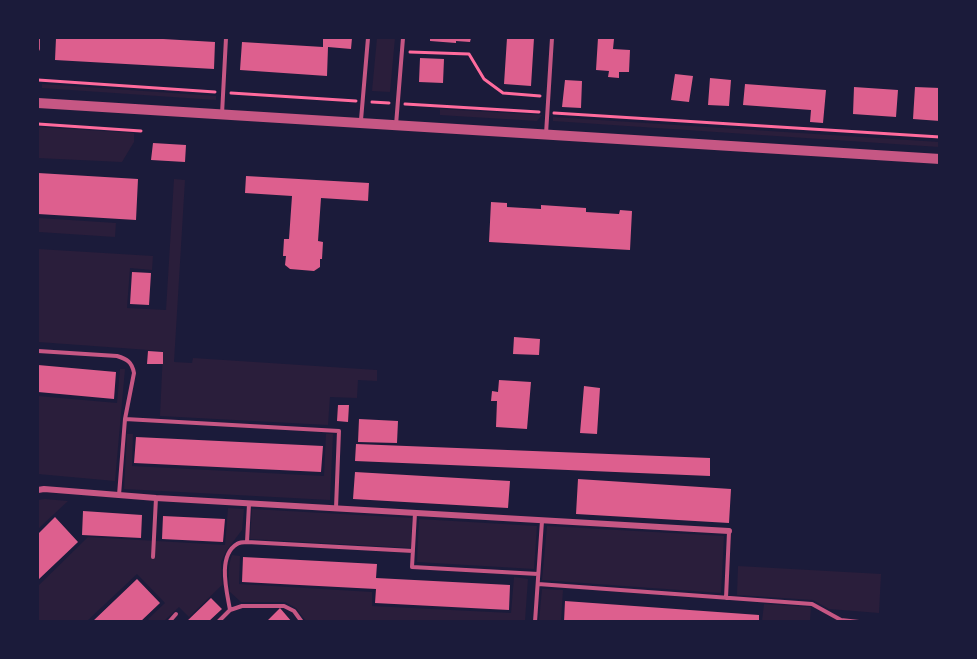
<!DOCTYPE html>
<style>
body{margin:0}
#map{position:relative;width:977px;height:659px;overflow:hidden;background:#1b1b3a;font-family:Helvetica,sans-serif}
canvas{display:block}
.frame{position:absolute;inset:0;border:39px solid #1b1b3a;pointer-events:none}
</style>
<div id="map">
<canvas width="977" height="659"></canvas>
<div class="frame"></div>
</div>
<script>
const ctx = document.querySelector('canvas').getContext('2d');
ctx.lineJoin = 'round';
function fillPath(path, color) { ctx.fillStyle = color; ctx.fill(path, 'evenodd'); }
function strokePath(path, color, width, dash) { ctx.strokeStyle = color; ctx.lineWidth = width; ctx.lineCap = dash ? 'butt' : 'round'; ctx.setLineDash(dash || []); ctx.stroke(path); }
const green = new Path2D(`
 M377,38H395L390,92L372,91Z
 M42,84L216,96V100L42,88Z
 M440,109L542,115L537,121L440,115Z
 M553,117L939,142V147L553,121Z
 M38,127L134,133V142L122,162L38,158Z
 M174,179L185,180L174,362L192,363L193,358L377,370V381L358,380L357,398L330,397L328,425L160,416L163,351L38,342V249L153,256L152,270L130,268L127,308L166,310Z
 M39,218L116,223L115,237L39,232Z
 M120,369H125L115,481L38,474V396L117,403Z
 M127,434H133L132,466L324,476L326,434H333L330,500L124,489Z
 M45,499L68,501L38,529V500Z
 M228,508L244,509L242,530L226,551L221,562L222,585L189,617L179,607L164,621H150L148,619L165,603L137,574L87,621L38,622V586L88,537L225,545Z
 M252,509L412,518L411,548L250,539Z
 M419,519L537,526L534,569L417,562Z
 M547,526L724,536L721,593L542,580Z
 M232,555L240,556L239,584L372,592V606L511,613L514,577L528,579L525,621H306L296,608L285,602H241L230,592C229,579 227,568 232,555Z
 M738,566L881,574L879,613L829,609L813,600L737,595Z
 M542,589L563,590L561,621H539Z
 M764,604L811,607L810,621H762Z`);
const building = new Path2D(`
 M56,38H146L215,42L214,69L55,60Z
 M323,38H352L351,49L328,47L327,76L240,70L242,42L323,47Z
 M430,38H471L470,42L456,41V43L430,41Z
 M507,38H534L531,86L504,84Z
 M598,38L614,39L613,49L630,50L629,72H619V78L608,77L609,71L596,70Z
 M420,58L444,59L443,83L419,82Z
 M675,74L693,76L689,102L671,100Z
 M710,78L731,80L729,106L708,105Z
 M565,80L582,81L581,108L562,107Z
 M745,84L826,90L823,123L810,122L811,110L743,105Z
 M854,87L898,90L896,117L853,114Z
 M915,87L940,88V121L913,119Z
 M153,143L186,145L185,162L151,160Z
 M38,173L138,179L136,220L38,214Z
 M246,176L369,183L368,201L321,198L318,241L323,242L322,259H320V267L314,271L290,269L285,265L286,256H283L284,239H289L292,196L245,193Z
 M491,202L507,203V207L541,209V205L586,208V212L619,214L620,210L632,211L630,250L489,242Z
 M132,272L151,273L149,305L130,304Z
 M514,337L540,339L539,355L513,354Z
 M148,351L163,352V364H147Z
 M38,365L116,372L114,399L38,392Z
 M499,380L531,382L527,429L496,427L497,401H491L492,391L498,392Z
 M584,386L600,388L597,434L580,433Z
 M338,405H349L348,422L337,421Z
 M359,419L398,421L397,443L358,442Z
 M136,437L323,446L321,472L134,463Z
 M356,444L710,458V476L355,461Z
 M355,472L510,481L508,508L353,499Z
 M578,479L731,489L729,523L576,514Z
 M83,511L142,515L141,538L82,535Z
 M163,516L225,519L223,542L162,539Z
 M55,517L78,542L38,580V534Z
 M243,557L377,564L376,578L510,585L509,610L375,603L376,589L242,582Z
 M137,579L160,603L140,622H92Z
 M211,598L222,609L208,622H186Z
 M565,601L759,615V622H564Z
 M280,608L292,622H266Z`);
const path = new Path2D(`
 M410,52L469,54L484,79L503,93L540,96
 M38,80L215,92
 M231,93L356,101
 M372,102L389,103
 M405,104L539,112
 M554,113L940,137
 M38,124L141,131`);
const service = new Path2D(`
 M38,49V38
 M222,114L226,38
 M361,120L368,38
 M396,125L403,38
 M546,134L552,38
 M38,351L117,356C127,359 132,362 134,373L125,419
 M119,495L125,419L339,431L336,508
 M249,504L247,542L413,551
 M415,513L412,567L538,574
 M153,557L156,498
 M538,584L812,604L841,620L859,622
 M726,598L729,532
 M230,610L242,606H284L294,611L302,622
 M169,622L176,614
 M218,622L230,610C227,592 217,556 237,544C240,542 244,542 247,542
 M535,622L542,521`);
const minor = new Path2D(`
 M38,490L44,489L156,498L729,531`);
const tertiary = new Path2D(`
 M38,103L940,159`);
fillPath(green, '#2a1e3b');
fillPath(building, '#dd5f8e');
strokePath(path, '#ff6b9d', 3);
strokePath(service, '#c65784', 4);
strokePath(minor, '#c65784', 6);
strokePath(tertiary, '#c65784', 10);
</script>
